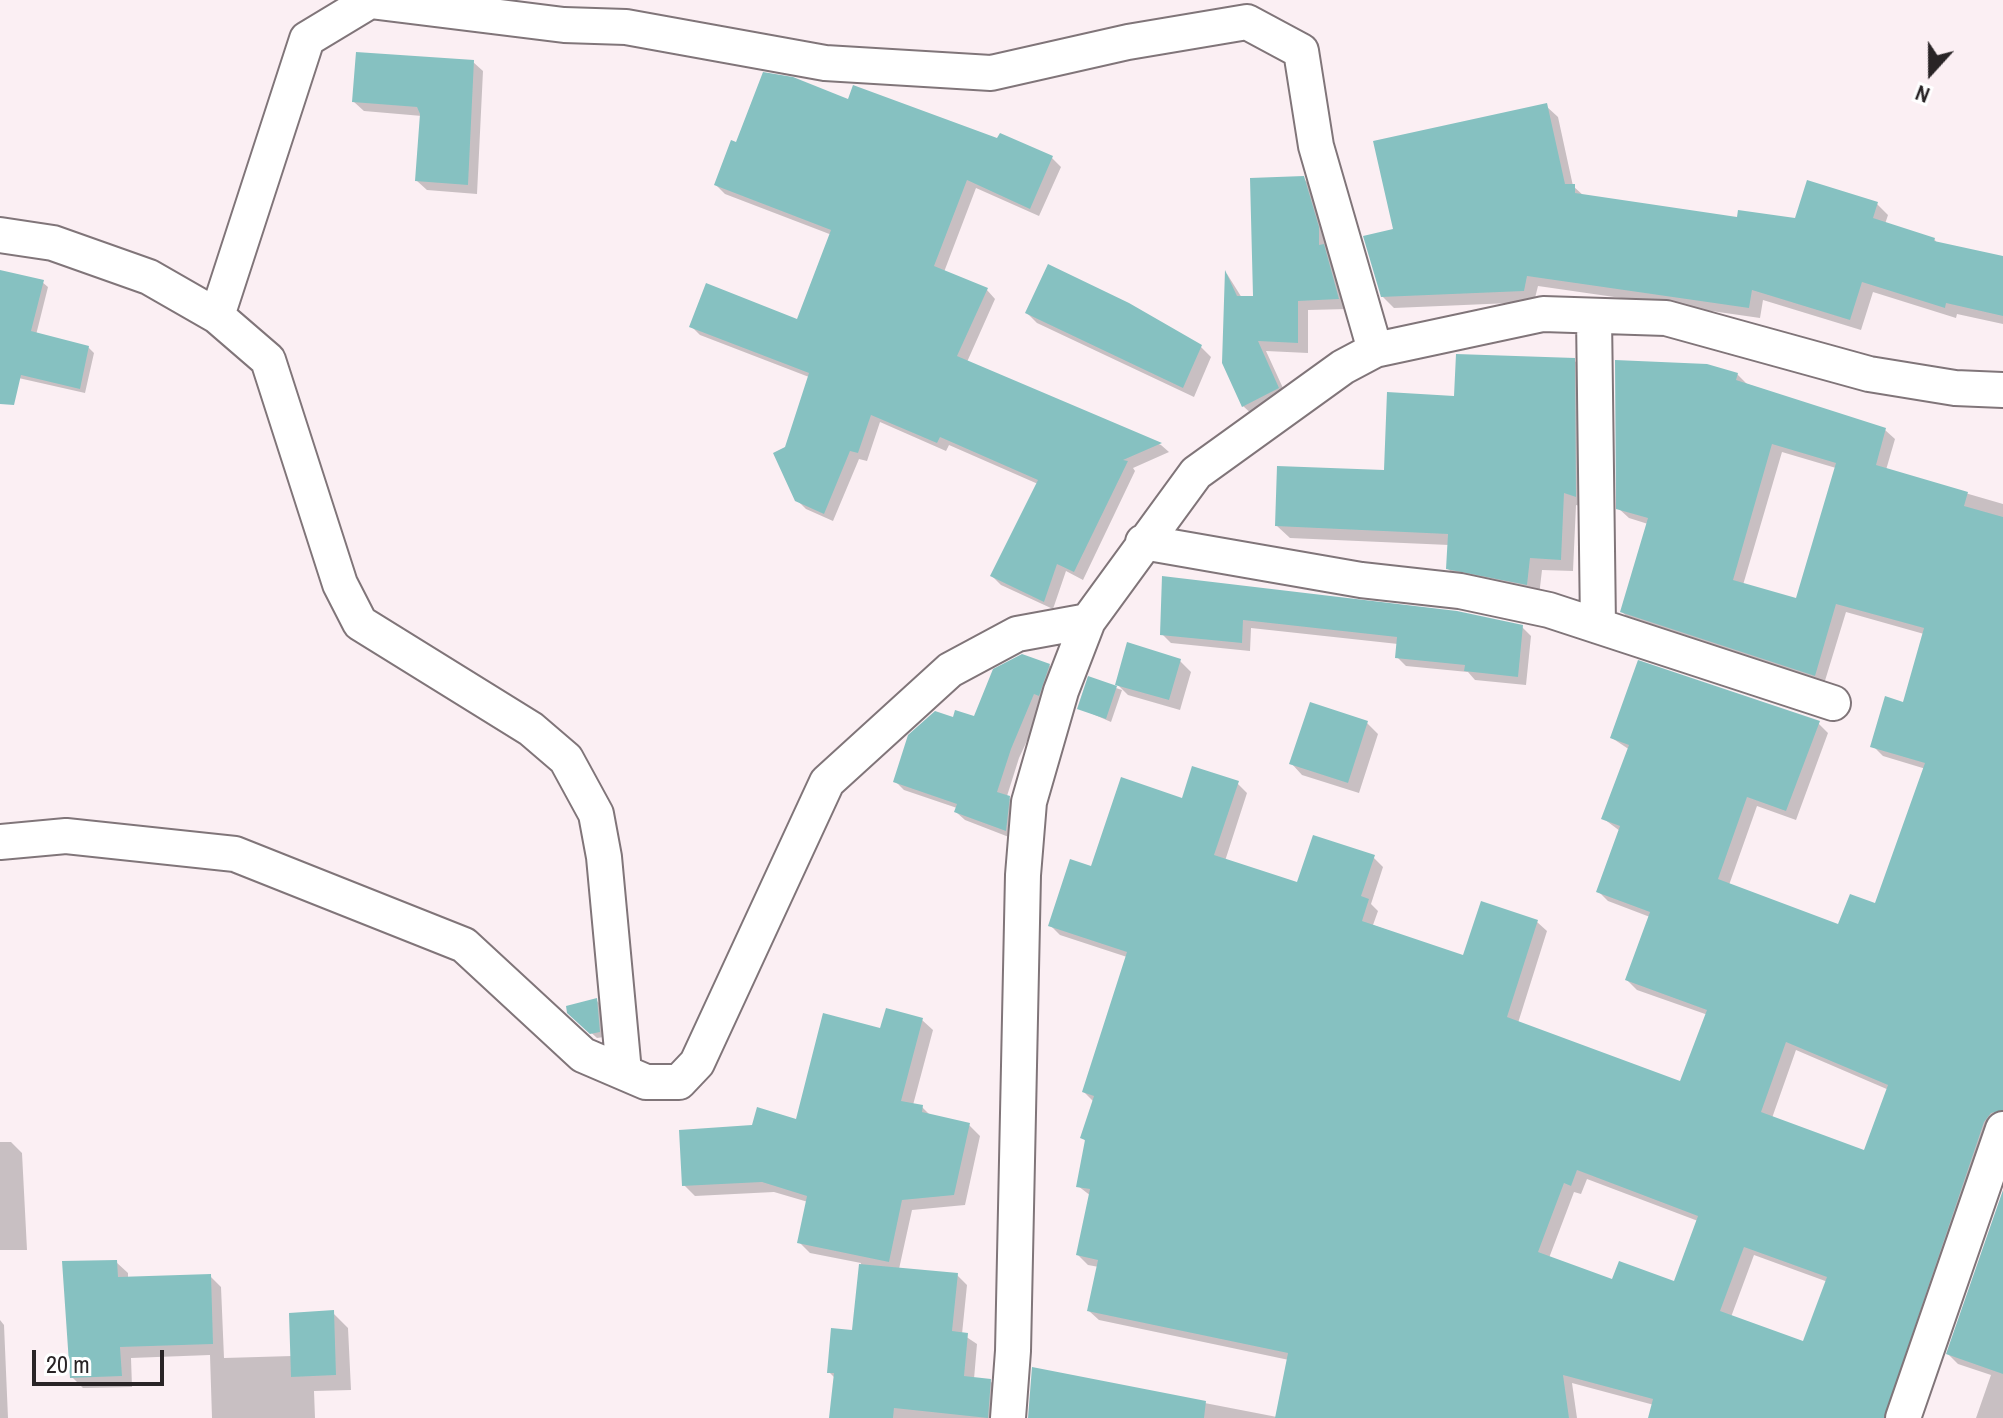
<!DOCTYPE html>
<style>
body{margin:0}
#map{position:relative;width:2003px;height:1418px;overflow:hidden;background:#fbeff3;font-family:"Archivo Narrow",sans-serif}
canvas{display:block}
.north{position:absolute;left:1891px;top:32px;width:80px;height:80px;-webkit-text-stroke:6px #fff;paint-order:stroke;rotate:201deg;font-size:22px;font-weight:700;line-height:32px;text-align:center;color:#292426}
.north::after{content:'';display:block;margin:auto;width:28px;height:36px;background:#292426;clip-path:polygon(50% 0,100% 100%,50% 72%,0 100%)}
.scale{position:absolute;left:32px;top:1350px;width:132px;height:36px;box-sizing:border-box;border:4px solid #292426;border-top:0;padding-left:10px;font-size:24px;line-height:28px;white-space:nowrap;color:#292426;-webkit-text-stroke:6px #fff;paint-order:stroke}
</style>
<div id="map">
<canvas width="2003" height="1418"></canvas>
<div class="north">N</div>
<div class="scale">20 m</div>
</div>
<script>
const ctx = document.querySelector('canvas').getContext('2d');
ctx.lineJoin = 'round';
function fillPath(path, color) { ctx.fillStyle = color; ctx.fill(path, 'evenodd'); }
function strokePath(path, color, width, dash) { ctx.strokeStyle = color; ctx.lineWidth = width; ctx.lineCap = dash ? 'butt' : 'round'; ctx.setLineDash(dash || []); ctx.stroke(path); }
const shadow = new Path2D(`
 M473,62L483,71L477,194L427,190L417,181L422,116L364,111L354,102Z
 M849,101L1052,158L1061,167L1039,216L976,188L944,272L987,290L995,299L967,362L1161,445L1169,452L1133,468L1135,471L1083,580L1066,571L1053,609L1001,585L992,576L1038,484L949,445L946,451L880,422L867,461L859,459L833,521L806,509L797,500L787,449L809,377L700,335L691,326L798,321L832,235L725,194L716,185L737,145Z
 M1546,106L1558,117L1573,186L1584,196L1739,219L1797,220L1877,204L1888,215L1885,224L1934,239L1939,245L2003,258V324L1957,314L1956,318L1873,292L1861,330L1763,300L1760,318L1538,286L1534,302L1394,308L1382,296L1395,230Z
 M1303,178L1314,189L1328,252L1333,257L1348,309L1308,310V353L1266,351L1288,399L1254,416L1243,406L1224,362L1227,274L1242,298L1255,299Z
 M0,279L42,282L48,287L36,335L88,347L94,353L85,393L14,377L0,396Z
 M1027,313L1201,347L1211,357L1194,397L1037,323Z
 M1574,360L1586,373L1588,508L1576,505L1573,571L1542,570L1539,596L1461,581L1448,569L1449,545L1290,538L1277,526L1386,472L1456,398Z
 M1737,374L1747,384L1885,430L1895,439L1886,470L2003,504V1122L1895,1418H1650L1654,1405L1572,1383L1577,1418H1031L1034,1370L1277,1417L1289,1360L1099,1320L1089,1311L1099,1267L1088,1265L1078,1255L1091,1196L1078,1186L1086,1142L1083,1138L1094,1102L1084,1092L1127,957L1060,935L1050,925L1093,869L1183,800L1237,783L1247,793L1225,861L1299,885L1373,857L1383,867L1371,904L1378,911L1373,925L1464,958L1537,922L1547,931L1518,1023L1681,1084L1708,1015L1637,990L1627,980L1650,917L1608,901L1598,891L1620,831L1604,819L1630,750L1612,738L1818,723L1828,733L1796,820L1757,806L1729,885L1840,926L1876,905L1926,769L1883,756L1873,746L1904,704L1924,634L1846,612L1824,684L1632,621L1622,612L1648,524L1629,518L1618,508ZM1782,452L1836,468L1797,601L1743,585ZM1796,1050L1889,1090L1865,1153L1772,1118ZM1587,1179L1698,1221L1675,1283L1614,1282L1549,1258L1574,1192L1581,1194ZM1754,1255L1828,1282L1804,1344L1731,1317Z
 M1164,578L1522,627L1531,636L1526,685L1475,680L1468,672L1406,666L1397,657L1398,644L1251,628L1250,651L1171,643L1162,634Z
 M1180,661L1191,672L1180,710L1128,695L1117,684Z
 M1049,665L1058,674L1019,758L1007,796L1018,807L1014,839L965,820L956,812L957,808L904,790L895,781L954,720L975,719Z
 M1089,679L1122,690L1111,722L1079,708Z
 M1367,723L1378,734L1359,793L1302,775L1291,763Z
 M596,1000L601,1005L604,1037L597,1038L569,1012Z
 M922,1020L933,1030L913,1105L922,1107L931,1116L969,1125L980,1136L965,1205L912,1210L899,1269L957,1275L967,1285L962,1334L977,1344L974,1379L990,1381L1000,1390L998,1418H831L835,1378L829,1372L853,1333L861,1263L810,1253L799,1242L808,1202L774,1192L695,1196L684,1185L798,1121L882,1030Z
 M0,1142H11L22,1153L27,1250H0Z
 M2003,1196V1418H1976L1991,1375L1958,1364L1948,1354Z
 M116,1262L128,1273V1279L210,1276L221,1287L224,1358L292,1356L333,1313L348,1328L351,1390L314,1391L315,1418H212L210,1355L131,1358L132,1387L83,1388L72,1377Z
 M0,1320L4,1325L8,1418H0Z`);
const building = new Path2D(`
 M356,52L474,60L468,185L415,181L420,114L417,107L352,102Z
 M763,72L793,77L848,99L853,85L997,138L1000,133L1053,156L1030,209L967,180L934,266L988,288L957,356L1162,443L1123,460L1128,461L1074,572L1057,564L1044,602L990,576L1038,480L940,437L937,443L871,415L858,453L850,451L824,514L795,501L773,453L785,447L809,373L689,327L706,283L797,319L831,230L714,185L731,140L736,142Z
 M1547,103L1565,184H1575V193L1737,217L1738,210L1795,218L1807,180L1878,202L1873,218L1935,238L1934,241L2003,256V316L1946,303L1945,308L1862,282L1850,320L1752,290L1749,308L1527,276L1524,291L1381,297L1363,236L1393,229L1373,141Z
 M1304,176L1319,227V245L1324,244L1339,299L1298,301V343L1258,341L1279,388L1242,407L1222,363L1225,270L1237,296H1253L1250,178Z
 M1048,264L1129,303L1202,345L1183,388L1025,313Z
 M0,270L44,280L31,331L89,346L80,389L21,375L14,405L0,404Z
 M1456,354L1575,358L1576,497L1564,493L1561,560L1530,558L1527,585L1446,569L1448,534L1275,526L1277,466L1384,470L1387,392L1454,396Z
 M1615,360L1707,364L1738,373L1736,380L1886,428L1876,465L1968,492L1964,506L2003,517V1110L1991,1113L1984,1122L1884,1418H1648L1653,1399L1563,1375L1569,1418H1275L1288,1353L1087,1311L1098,1260L1076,1255L1090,1189L1076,1187L1085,1140L1080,1138L1094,1096L1082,1092L1127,952L1048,926L1070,859L1091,866L1121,777L1182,798L1192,766L1239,781L1214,855L1297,882L1313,835L1375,855L1361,896L1369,899L1362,921L1463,955L1481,901L1538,920L1507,1017L1680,1081L1707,1010L1625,980L1650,912L1596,892L1620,826L1601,819L1629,745L1610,738L1638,660L1820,721L1786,811L1747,797L1718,879L1838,924L1850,894L1875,903L1925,763L1870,747L1885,696L1903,702L1924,628L1836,604L1815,676L1620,612L1648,518L1616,509ZM1772,444L1836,463L1796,598L1733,580ZM1786,1042L1888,1085L1864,1150L1761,1112ZM1577,1170L1698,1216L1674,1281L1619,1261L1612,1279L1538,1252L1564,1183L1571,1186ZM1744,1247L1827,1277L1803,1341L1720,1311Z
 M1162,576L1457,611L1523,625L1518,677L1464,671L1465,665L1395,658L1397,637L1243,620L1242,643L1160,635Z
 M1127,642L1181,659L1169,700L1115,685Z
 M1022,654L1050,664L1039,696L1034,694L1011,749L997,792L1010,796L1006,831L954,812L957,804L893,782L908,735L935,711L953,717L955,710L974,716L993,669Z
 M1088,676L1117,686L1106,719L1077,709Z
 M1310,702L1368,721L1348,783L1289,764Z
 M597,998L600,1032L590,1034L567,1013L566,1006Z
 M886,1008L923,1018L901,1101L923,1105L922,1112L970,1123L954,1195L902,1200L889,1262L797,1243L807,1196L762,1182L682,1186L679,1130L752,1125L757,1107L796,1119L823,1013L880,1028Z
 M2003,1190V1374L1946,1354Z
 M117,1260L118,1277L211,1274L213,1344L120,1347L122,1376L70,1378L62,1261Z
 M859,1264L958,1273L952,1331L968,1333L964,1376L991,1379L988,1418L894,1408L893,1418H829L834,1373H827L831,1328L852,1330Z
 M334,1310L336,1375L291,1377L289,1313Z
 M1032,1367L1206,1401L1204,1418H1028Z`);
const minor = new Path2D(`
 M0,235L53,243L149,277L217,316L268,360L340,584L360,623L531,729L566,759L596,814L604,857L624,1072
 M217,316L307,39L370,1L564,25L626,27L825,63L991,73L1128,42L1247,22L1301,51L1316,146L1375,350
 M1594,316L1598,626
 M1143,542L1361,580L1460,591L1549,610L1833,703
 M0,842L66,836L235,854L464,945L583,1055L646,1082H679L697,1063L827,782L950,670L1017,634L1088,621
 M1008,1418L1013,1351L1023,875L1029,802L1061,691L1088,621L1196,473L1343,367L1375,350L1543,314L1666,318L1869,374L1955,388L2003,390
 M1903,1418L2003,1129`);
fillPath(shadow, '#0003');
fillPath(building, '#86c1c1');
strokePath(minor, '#807579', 38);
strokePath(minor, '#fff', 34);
</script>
